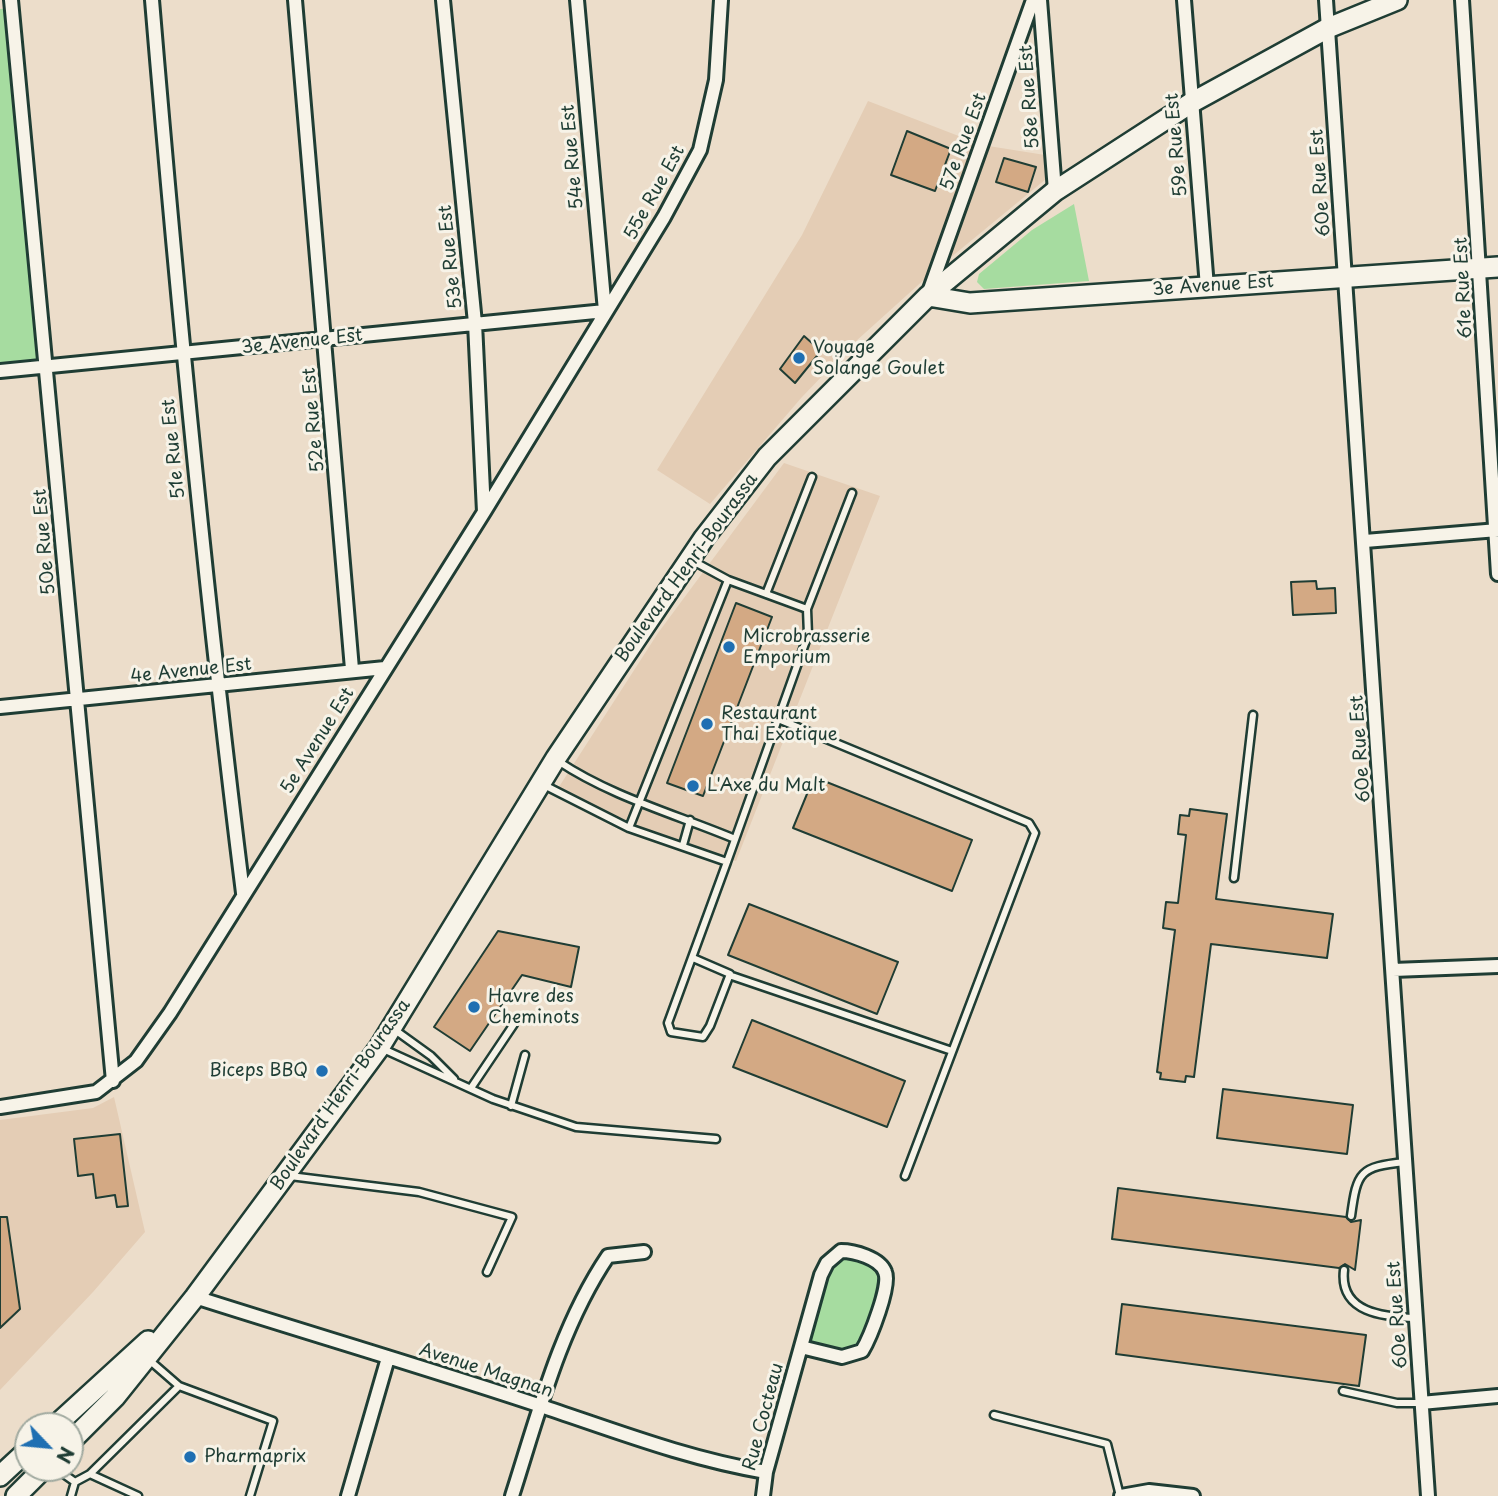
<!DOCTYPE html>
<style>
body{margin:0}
#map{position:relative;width:1498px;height:1496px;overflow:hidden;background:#ecddca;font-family:"Playpen Sans",sans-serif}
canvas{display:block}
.north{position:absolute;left:14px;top:1412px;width:70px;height:70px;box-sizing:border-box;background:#f7f3e8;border:2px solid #a1aaa0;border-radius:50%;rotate:116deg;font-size:19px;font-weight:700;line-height:28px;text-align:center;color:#1f3d34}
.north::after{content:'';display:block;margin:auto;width:24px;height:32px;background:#1f6fb2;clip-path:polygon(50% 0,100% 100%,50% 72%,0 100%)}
</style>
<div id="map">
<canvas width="1498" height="1496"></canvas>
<div class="north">N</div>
</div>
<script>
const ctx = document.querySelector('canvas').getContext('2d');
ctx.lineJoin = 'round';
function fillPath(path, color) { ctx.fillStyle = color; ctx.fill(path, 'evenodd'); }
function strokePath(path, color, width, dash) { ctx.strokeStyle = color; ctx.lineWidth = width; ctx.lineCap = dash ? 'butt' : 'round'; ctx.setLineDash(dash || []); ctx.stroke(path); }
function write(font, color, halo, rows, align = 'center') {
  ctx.font = font + ' "Playpen Sans",sans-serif'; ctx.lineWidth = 6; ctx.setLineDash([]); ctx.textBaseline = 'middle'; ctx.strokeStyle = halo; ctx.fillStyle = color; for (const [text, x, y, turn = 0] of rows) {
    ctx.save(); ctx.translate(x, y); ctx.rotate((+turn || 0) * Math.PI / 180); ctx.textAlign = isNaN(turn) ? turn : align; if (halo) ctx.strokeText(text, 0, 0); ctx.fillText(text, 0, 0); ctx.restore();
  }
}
const built = new Path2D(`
 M868,101L982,145L1045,155L1046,179L927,277L855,342L802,397L710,504L657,470L802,235Z
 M784,463L880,496L736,861L611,822L555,793L658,633Z
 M114,1097L145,1232L93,1292L0,1390V1120L93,1108Z`);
const green = new Path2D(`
 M12,8L46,366L0,371V9Z
 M1074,204L1089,281L984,289L977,282L979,274L1032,230Z
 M841,1251L886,1273L870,1338L854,1356L801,1347L821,1275Z`);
const building = new Path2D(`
 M907,131L951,149L935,191L891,175Z
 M1004,158L1036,167L1028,192L996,182Z
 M804,336L821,351L795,383L780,369Z
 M1316,581L1317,589L1335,588L1336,613L1293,615L1291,582Z
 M736,603L772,617L703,796L667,783Z
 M814,777L972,840L952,891L793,828Z
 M1190,809L1227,814L1216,899L1333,914L1327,958L1211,944L1194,1077L1186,1076L1185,1082L1160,1079L1161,1073L1157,1072L1175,930L1163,928L1166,902L1178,903L1186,835L1178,834L1180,815L1189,816Z
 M749,904L898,962L877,1014L728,955Z
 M498,931L579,947L571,987L522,975L470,1051L434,1027Z
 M752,1020L905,1081L887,1127L733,1067Z
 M1223,1089L1353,1105L1347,1154L1217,1138Z
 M120,1134L128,1206L117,1207L115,1195L96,1198L93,1174L78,1176L74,1139Z
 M1118,1188L1346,1217L1351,1222L1361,1220L1355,1270L1345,1264L1339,1268L1112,1239Z
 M0,1217H7L20,1309L0,1328Z
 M1122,1304L1366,1335L1359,1386L1116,1354Z`);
const lane = new Path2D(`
 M728,580L807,609L852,493
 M766,594L812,477
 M778,719L1029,823L1035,833L905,1176
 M558,761C612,797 675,814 735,839
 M542,784L629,828L727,862L668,1023L671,1032L703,1037L710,1026L730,974L693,958
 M629,828L728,580L691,560
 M683,845L690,820
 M727,862L808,635L807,609
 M1234,878L1253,715
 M729,975L952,1051
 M395,1030L431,1056L454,1079
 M381,1048L493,1099L576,1127L716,1139
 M471,1088L514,1024
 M511,1106L525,1055
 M290,1176L419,1192L512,1217L487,1272
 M1351,1216C1357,1171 1360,1167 1405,1162
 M1344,1270C1339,1313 1384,1317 1416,1318
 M179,1386L273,1421L250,1496
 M1343,1391L1397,1403H1420
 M994,1415L1107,1444L1120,1496
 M55,1468L75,1482L90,1474L179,1386L148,1359
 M90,1474L138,1496
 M71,1496L75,1482`);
const street = new Path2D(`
 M11,0L113,1081
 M152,0C177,299 206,596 243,893
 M295,0L352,669
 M443,0L475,323L484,512
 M577,0L605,311
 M1040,0L1055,191
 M1184,0L1207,287
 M1326,0L1428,1496
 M1462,0L1498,574
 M929,292L1033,0
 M0,371L605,311
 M1365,541L1498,530
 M0,707L385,668
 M1393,970L1498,966
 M0,1107L96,1092L136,1061L170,1013L484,512L664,217L700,150L716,80L721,0
 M195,1297C311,1334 427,1368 541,1406C616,1431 688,1459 766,1472
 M1421,1403L1498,1396
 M348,1496L388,1358
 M512,1496C538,1415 560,1327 608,1256L644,1252
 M763,1496L766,1472L821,1275L827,1263L841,1251C854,1251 880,1258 885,1272C891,1285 870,1338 862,1351L842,1357L801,1347
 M1121,1496L1149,1491L1193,1496`);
const secondary = new Path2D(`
 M928,296L970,303L1498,267
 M55,1426L148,1341
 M70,1442L115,1397L195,1297L379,1048L556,758L704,538L767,457L928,296L1055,191L1191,103L1328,28L1397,0
 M0,1476L28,1450
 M16,1496L44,1468`);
const markers = [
 [799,358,7,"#1f6fb2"],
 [729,647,7,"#1f6fb2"],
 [707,724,7,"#1f6fb2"],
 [693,786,7,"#1f6fb2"],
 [474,1007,7,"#1f6fb2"],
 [322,1071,7,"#1f6fb2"],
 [190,1457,7,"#1f6fb2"]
];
const streetNames = [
 ["58e Rue Est",1030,97,-94],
 ["57e Rue Est",964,142,-70],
 ["59e Rue Est",1177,145,-95],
 ["54e Rue Est",573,157,-95],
 ["60e Rue Est",1321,183,-94],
 ["55e Rue Est",655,193,-61],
 ["53e Rue Est",451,257,-96],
 ["3e Avenue Est",1213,286,-4],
 ["61e Rue Est",1464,288,-93],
 ["3e Avenue Est",302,342,-6],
 ["52e Rue Est",314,420,-95],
 ["51e Rue Est",174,449,-96],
 ["50e Rue Est",45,542,-95],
 ["Boulevard Henri-Bourassa",687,568,-54],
 ["4e Avenue Est",191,671,-6],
 ["5e Avenue Est",318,741,-58],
 ["60e Rue Est",1361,749,-94],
 ["Boulevard Henri-Bourassa",341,1095,-55],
 ["60e Rue Est",1398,1315,-94],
 ["Avenue Magnan",486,1371,18],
 ["Rue Cocteau",764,1417,-75]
];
const poiNames = [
 ["Voyage",813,348],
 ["Solange Goulet",813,369],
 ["Microbrasserie",743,637],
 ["Emporium",743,658],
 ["Restaurant",721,714],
 ["Thai Exotique",721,735],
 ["L'Axe du Malt",707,786],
 ["Havre des",488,997],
 ["Cheminots",488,1018],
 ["Biceps BBQ",308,1071,"right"],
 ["Pharmaprix",204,1457]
];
fillPath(built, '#e4cdb5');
fillPath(green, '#a6dca0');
fillPath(building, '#d3a984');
strokePath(building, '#1f3d34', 2);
strokePath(lane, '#1f3d34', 11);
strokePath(street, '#1f3d34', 18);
strokePath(secondary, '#1f3d34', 24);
strokePath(lane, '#f7f3e8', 6);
strokePath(street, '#f7f3e8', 12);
strokePath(secondary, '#f7f3e8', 19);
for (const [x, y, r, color] of markers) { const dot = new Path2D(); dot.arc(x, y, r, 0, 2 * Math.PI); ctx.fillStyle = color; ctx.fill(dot); strokePath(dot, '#f7f3e8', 2.5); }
write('18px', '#1f3d34', '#f7f3e8', streetNames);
write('18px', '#1f3d34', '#f7f3e8', poiNames, 'left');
</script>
